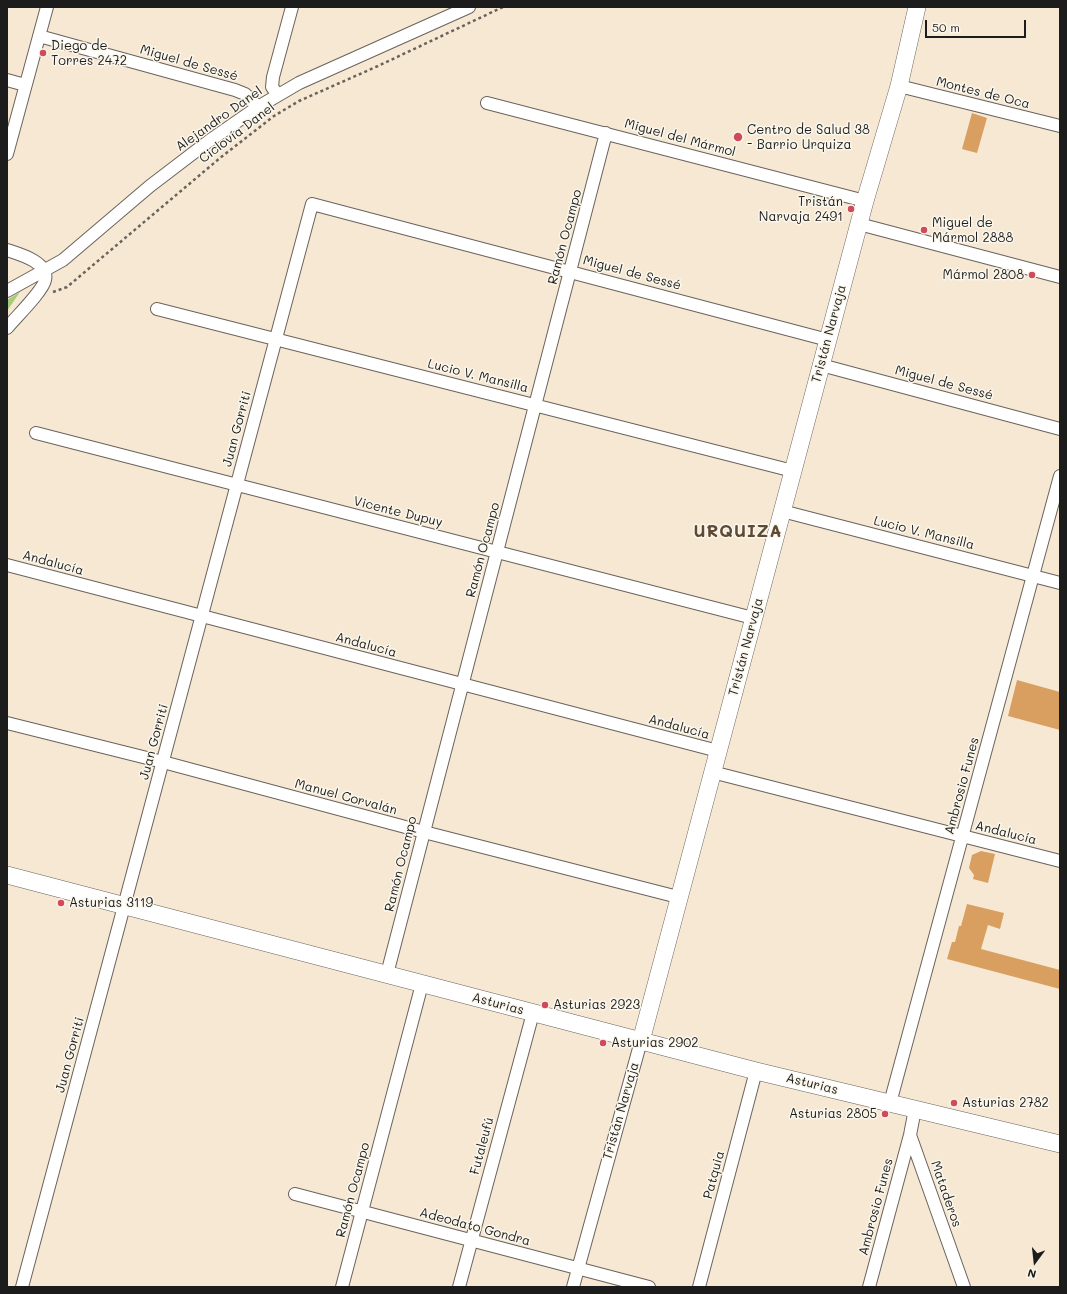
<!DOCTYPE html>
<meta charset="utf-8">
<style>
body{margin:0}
#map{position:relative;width:1067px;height:1294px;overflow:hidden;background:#f7e8d3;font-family:Mali,sans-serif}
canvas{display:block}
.frame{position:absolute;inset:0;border:8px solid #1c1c1c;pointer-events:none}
.north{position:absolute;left:1015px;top:1242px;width:40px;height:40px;-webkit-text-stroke:3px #fbf7ec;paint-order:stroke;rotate:195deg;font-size:11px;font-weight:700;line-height:16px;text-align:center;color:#1c1c1c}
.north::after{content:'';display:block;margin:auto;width:14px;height:18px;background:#1c1c1c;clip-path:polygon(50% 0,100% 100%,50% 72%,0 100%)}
.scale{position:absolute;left:925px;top:20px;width:101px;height:18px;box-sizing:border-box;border:2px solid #1c1c1c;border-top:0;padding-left:5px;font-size:12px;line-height:14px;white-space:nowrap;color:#1c1c1c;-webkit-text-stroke:3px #fbf7ec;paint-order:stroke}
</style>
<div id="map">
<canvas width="1067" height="1294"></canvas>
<div class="frame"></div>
<div class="north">N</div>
<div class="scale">50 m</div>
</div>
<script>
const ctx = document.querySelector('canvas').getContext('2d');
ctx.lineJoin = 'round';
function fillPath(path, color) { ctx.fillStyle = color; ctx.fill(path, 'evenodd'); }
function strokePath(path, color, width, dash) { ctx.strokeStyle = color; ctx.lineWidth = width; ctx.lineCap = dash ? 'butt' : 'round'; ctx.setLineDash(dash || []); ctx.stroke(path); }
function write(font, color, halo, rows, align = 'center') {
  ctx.font = font + ' Mali,sans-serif'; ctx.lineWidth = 3; ctx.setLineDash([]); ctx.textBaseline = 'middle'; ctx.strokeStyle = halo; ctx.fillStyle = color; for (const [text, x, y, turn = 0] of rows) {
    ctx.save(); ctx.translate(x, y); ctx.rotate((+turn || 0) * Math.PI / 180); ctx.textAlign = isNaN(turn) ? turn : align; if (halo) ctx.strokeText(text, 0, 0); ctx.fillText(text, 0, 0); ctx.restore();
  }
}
const green = new Path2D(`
 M20,292L7,311V300Z`);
const building = new Path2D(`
 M972,113L987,118L977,153L962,149Z
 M1017,680L1060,692V730L1008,716Z
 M981,851L995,854L988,883L973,879L974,875L969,868L972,855Z
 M967,904L1004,913L1000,929L988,925L981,949L1060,970V989L947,959L952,942H955L959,926H961Z`);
const path = new Path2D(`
 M53,292L67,287L220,158L274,116L299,101L378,66L503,7`);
const street = new Path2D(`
 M39,36L235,90L245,94L258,107
 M7,80L25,85
 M899,86L1060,126
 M278,95L272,87L273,77L292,7
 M487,103L865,201
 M7,154L47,7
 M859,224L1060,277
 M7,250C19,254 49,262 45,280C43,291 15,318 7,328
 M7,291L63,260L150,186L209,141L258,107L299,83L469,7
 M157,309L793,471
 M821,365L1060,429
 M36,433L753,618
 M782,511L1060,583
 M7,565L718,751
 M7,723L163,762L424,832L678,897
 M712,772L1060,861
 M387,974L606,133
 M890,1103L1060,476
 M910,1135L964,1287
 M295,1194L649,1287
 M22,1287L312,204L828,340
 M342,1287L422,984
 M459,1287L533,1013
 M573,1287L641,1041
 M699,1287L756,1071
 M869,1287L910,1135L915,1109`);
const secondary = new Path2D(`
 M7,875L756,1071L1060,1144
 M641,1041L865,201L899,86L917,7`);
const markers = [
 [43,53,4,"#d1495b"],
 [738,137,5,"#d1495b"],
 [851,209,4,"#d1495b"],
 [924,230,4,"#d1495b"],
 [1032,275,4,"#d1495b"],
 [61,903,4,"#d1495b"],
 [545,1005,4,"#d1495b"],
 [603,1043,4,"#d1495b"],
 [954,1103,4,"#d1495b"],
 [885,1114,4,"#d1495b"]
];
const poiNames = [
 ["Diego de",51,46],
 ["Torres 2472",51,61],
 ["Centro de Salud 38",747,130],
 ["- Barrio Urquiza",747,145],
 ["Tristán",843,202,"right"],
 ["Narvaja 2491",843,217,"right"],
 ["Miguel de",932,223],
 ["Mármol 2888",932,238],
 ["Mármol 2808",1024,275,"right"],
 ["Asturias 3119",69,903],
 ["Asturias 2923",553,1005],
 ["Asturias 2902",611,1043],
 ["Asturias 2782",962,1103],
 ["Asturias 2805",877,1114,"right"]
];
const streetNames = [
 ["Miguel de Sessé",189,63,16],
 ["Montes de Oca",983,93,14],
 ["Alejandro Danel",219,119,-35],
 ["Ciclovía Danel",237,133,-37],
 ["Miguel del Mármol",680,138,15],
 ["Ramón Ocampo",565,237,-75],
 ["Miguel de Sessé",632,273,15],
 ["Tristán Narvaja",829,334,-75],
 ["Lucio V. Mansilla",478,376,14],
 ["Miguel de Sessé",944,383,15],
 ["Juan Gorriti",237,429,-75],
 ["Vicente Dupuy",398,512,14],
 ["Lucio V. Mansilla",924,533,14],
 ["Ramón Ocampo",483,550,-75],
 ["Andalucía",53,563,15],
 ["Andalucía",366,645,15],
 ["Tristán Narvaja",746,647,-75],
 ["Andalucía",679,727,15],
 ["Juan Gorriti",154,742,-75],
 ["Ambrosio Funes",962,786,-75],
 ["Manuel Corvalán",346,797,15],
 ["Andalucía",1006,833,14],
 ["Ramón Ocampo",401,864,-76],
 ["Asturias",498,1004,15],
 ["Juan Gorriti",70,1055,-75],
 ["Asturias",812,1084,14],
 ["Tristán Narvaja",621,1111,-74],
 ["Futaleufú",482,1146,-75],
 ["Patquia",714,1175,-75],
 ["Ramón Ocampo",353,1190,-75],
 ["Mataderos",946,1194,71],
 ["Ambrosio Funes",876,1207,-75],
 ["Adeodato Gondra",475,1227,15]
];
const districtNames = [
 ["URQUIZA",738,532]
];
fillPath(green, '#a5cc76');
fillPath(building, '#d99f60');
strokePath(street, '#69635c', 14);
strokePath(secondary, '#69635c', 18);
strokePath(path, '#69635c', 2.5, [3, 3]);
strokePath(street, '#fff', 12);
strokePath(secondary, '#fff', 17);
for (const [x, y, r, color] of markers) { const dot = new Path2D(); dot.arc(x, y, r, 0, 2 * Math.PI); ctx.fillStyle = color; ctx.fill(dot); strokePath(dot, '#fbf7ec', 1.5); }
write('13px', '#1c1c1c', '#fbf7ec', poiNames, 'left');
write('13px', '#1c1c1c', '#fbf7ec', streetNames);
ctx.letterSpacing = '1px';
write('bold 17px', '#5e4a34', '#fbf7ec', districtNames);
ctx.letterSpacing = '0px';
</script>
